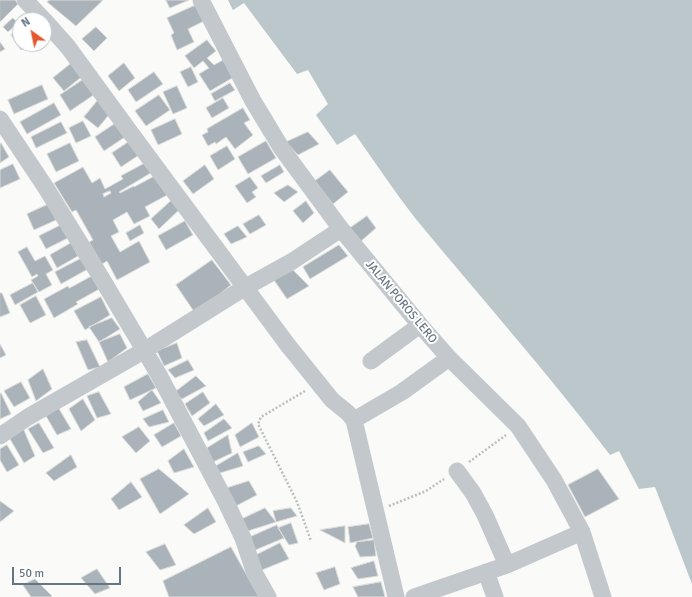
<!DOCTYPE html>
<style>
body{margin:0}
#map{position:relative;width:692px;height:597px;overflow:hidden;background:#fafaf8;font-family:Signika,sans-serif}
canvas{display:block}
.north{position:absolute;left:12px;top:12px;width:40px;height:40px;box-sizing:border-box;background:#fff;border:1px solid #c1c8cd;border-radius:50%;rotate:327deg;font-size:11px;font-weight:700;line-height:16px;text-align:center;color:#657683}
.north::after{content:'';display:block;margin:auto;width:14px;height:18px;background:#e4572e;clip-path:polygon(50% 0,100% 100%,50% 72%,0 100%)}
.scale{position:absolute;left:12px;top:567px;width:109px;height:18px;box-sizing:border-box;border:2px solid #657683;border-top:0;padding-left:5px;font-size:12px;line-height:14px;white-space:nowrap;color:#657683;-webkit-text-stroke:3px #fff;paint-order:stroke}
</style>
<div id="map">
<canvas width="692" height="597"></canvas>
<div class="north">N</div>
<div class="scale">50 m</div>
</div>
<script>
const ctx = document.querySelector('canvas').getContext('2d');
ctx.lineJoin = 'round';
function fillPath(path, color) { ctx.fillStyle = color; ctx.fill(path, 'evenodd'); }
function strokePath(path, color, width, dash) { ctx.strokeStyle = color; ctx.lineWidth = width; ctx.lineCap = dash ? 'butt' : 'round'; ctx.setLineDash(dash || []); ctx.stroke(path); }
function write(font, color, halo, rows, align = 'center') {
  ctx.font = font + ' Signika,sans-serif'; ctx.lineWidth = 4; ctx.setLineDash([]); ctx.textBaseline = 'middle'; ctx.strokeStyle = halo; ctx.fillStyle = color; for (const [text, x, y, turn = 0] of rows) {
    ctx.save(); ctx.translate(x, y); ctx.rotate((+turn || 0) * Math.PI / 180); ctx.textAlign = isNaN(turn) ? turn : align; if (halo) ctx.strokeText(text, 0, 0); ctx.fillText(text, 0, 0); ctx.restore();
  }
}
const water = new Path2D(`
 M228,0H692V584L655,487L639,489L619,451L610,455C548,373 480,297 415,218C394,191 375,162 355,134L337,145L316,115L328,104L308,70L297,74L244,3L233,10Z`);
const building = new Path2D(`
 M0,0H15L18,4L0,22Z
 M50,0H103L76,26L47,2Z
 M166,0H189L170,8Z
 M196,5L204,21L188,29L194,42L177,50L171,35L174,33L167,18Z
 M13,18L18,23L8,32L3,27Z
 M96,27L107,38L94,51L82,39Z
 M18,30L20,32V44L29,45L21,50L11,35Z
 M207,40L216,51L207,58L214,65L223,60L234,77L210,91L199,74L209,68L203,61L194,68L185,56Z
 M0,42L5,49L0,52Z
 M74,61L85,74L64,91L53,78Z
 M124,63L135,78L119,91L108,76Z
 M191,67L198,82L188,87L180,72Z
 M154,72L163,84L136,102L128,90Z
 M87,77L98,92L70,111L60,95Z
 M230,83L235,90L215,101L211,94Z
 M42,85L48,99L14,114L8,100Z
 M177,86L187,108L173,114L163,92Z
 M159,95L170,110L146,126L135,111Z
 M223,98L229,108L212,118L206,108Z
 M98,100L112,111L98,128L84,117Z
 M54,103L61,115L27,134L20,122Z
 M243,108L250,120L244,123L253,135L235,149L226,137L216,144L215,142L208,146L202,135L208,132L207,129Z
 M175,119L182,134L158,145L151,130Z
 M83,121L91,136L76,143L69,128Z
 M119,121L128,135L104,151L95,137Z
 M61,122L67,133L36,148L31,137Z
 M308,132L319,144L298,155L286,142Z
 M130,141L139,155L121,167L112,153Z
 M266,141L276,158L248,174L238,157Z
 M1,143L9,157L0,163V144Z
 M70,143L79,161L56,172L47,154Z
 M227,146L235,159L218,170L210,156Z
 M149,161L154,171L119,192L120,193L134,186V187L158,174L169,194L145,207L150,216L134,224L127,212L113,220L119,232L111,236L120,252L139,241L150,262L117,280L107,261L102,264L89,242L93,240L76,210L72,212L54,183L83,167L92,183L100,178L105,189L123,179L121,176ZM110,191L111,193L104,197L103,194Z
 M13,164L20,179L0,188V170Z
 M205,165L214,179L193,194L183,181Z
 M280,165L284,172L266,183L261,176Z
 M330,170L348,192L333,204L315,181Z
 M250,177L258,188L252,192L256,197L247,203L235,186Z
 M288,185L298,192L284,202L274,193Z
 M173,199L181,208L159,229L151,219Z
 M306,201L314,213L303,223L293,211Z
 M49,204L56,220L34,230L27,214Z
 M259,215L266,225L250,234L243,224Z
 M367,216L376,228L360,242L350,228Z
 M185,221L193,235L166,250L158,236Z
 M61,225L68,238L46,249L39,236Z
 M140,225L144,233L130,241L126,233Z
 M238,226L247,237L231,244L224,234Z
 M71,243L78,256L57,268L50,255Z
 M339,245L348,256L310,279L303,267Z
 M27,247L35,261L45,256L53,270L46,274L52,285L39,292L31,280L38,276L37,274L32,277L18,252Z
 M82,258L88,269L61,284L55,272Z
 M212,260L231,285L195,313L176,285Z
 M293,270L309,286L287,299L274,280Z
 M96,274L103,287L76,302L78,304L54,318L44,299L68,286L69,288Z
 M33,283L38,292L15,305L10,295Z
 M0,293H2L10,313L0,317Z
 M36,296L46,315L30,323L20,305Z
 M101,297L110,315L85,330L74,311Z
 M112,318L120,329L99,342L89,327Z
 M120,334L127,348L108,362L99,342Z
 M87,340L100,367L88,370L76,342Z
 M177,343L182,358L164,366L157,351Z
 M0,344L6,355L0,358Z
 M188,360L194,370L175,378L168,370Z
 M43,369L52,389L36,401L28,380Z
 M148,374L156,388L130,400L124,387Z
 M196,376L206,386L182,399L175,392Z
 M21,382L30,398L14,407L4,391Z
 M152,390L161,403L143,411L138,402Z
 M99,392L111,414L97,418L87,396Z
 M203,392L210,403L192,416L185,404Z
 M1,393L11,414L0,419V394Z
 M83,399L95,420L81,431L69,409Z
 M216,404L224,415L204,426L198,419Z
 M58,407L71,429L57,435L46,416Z
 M163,410L169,422L149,427L143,419Z
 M224,419L232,428L208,441L204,433Z
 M39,423L54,448L43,453L28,429Z
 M174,423L181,436L162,447L154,435Z
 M252,423L259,437L240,447L235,435Z
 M139,427L150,441L136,453L122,437Z
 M23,428L35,456L24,463L10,439Z
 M228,435L232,453L213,462L207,448Z
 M7,445L19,465L7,472L0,460V449Z
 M259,446L266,454L248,462L243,452Z
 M184,449L194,467L174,473L168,461Z
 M238,453L243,466L220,473L216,466Z
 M71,455L77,467L54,481L46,473Z
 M159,469L189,494L160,514L140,479Z
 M598,469L619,499L585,517L568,485Z
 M249,481L257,495L234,507L227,488Z
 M131,482L142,497L119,510L111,499Z
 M0,501L14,511L0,522Z
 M208,508L216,522L194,534L184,525Z
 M265,508L276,522L248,531L242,519Z
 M291,508L297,516L276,522L273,511Z
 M291,523L298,543L289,545L278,528Z
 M369,524L373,538L350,543L348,527Z
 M277,525L284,538L253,551L250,537Z
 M345,526V543L320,530Z
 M374,540L376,556L360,557L355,546L357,542Z
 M280,543L289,559L262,570L254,556Z
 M165,544L176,565L160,570L146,552Z
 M231,547L259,597H169L163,581Z
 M374,561L378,576L358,579L351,568Z
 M335,567L340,584L324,590L316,573Z
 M97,569L110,588L95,594L81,578Z
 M35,579L52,596L50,597H31L23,585Z
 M381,582L385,597H358L353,587Z`);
const path = new Path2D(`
 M305,391L261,417L258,424L297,502L311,541
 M469,462L506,435
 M389,506L426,491L444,479`);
const street = new Path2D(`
 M25,0L44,20
 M201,0L253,101L282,149L341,229L420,325L449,358L518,426L554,480L582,532L603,597
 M44,20L68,47L130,132L287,344L332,400L348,413L354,420L396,597
 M0,119L46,188L102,279L159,375L226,502L243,538L255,574L268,597
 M371,361L420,325
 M354,420L402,392L449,358
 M0,436L28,417L145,350L244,288L291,262L341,229
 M457,471L473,493L485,515L507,565
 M486,572L495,597
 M414,597L507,565L582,532`);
const streetNames = [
 ["JALAN POROS LERO",401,302,50]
];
fillPath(water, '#bbc7cb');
fillPath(building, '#aab3b9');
strokePath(building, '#dcdcda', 1);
strokePath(path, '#bbbfc2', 2.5, [2, 2]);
strokePath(street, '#c3c8cc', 17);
write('12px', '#657683', '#fff', streetNames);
</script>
